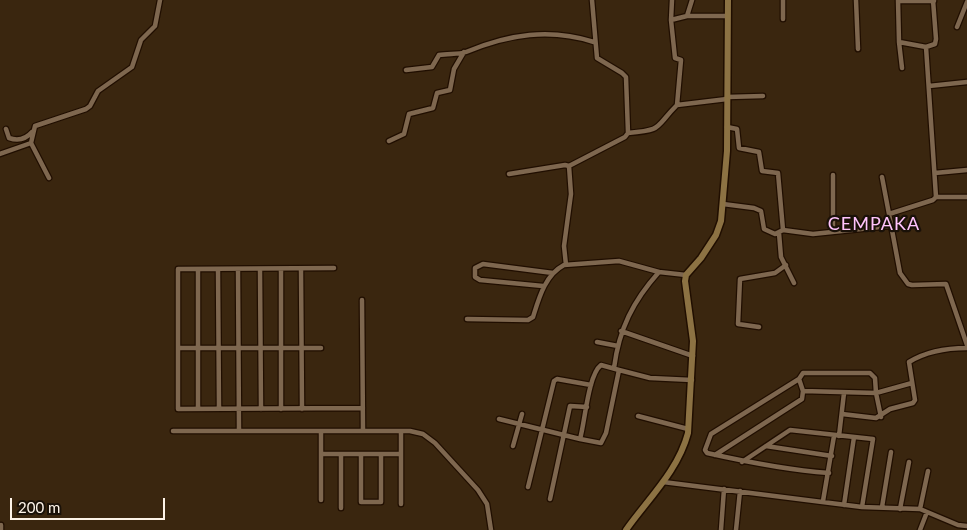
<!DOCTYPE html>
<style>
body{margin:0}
#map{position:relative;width:967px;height:530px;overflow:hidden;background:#3a260f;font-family:Lato,sans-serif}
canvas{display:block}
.scale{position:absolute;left:10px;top:498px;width:155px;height:22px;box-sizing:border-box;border:2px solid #fdf3e8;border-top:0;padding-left:6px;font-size:15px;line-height:18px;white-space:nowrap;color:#fdf3e8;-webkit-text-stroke:4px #1a1108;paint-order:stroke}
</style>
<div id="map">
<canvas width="967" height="530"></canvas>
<div class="scale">200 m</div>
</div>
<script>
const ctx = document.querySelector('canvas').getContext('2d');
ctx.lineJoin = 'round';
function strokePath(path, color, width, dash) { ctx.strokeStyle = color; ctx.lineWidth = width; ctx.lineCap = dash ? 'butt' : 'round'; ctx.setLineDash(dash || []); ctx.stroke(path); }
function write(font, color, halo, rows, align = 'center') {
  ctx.font = font + ' Lato,sans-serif'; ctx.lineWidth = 4.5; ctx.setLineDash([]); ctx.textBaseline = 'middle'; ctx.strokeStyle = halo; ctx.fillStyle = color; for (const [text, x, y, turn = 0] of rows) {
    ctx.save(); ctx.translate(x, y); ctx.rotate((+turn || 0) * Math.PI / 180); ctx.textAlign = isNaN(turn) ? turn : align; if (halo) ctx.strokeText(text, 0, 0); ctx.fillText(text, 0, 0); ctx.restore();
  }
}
const street = new Path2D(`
 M856,0L858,49
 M898,0L899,42L926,47L936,197
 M898,1H934
 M687,16L692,0
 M783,19V0
 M671,20L672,0
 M957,27L967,2
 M899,42L902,68
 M926,47L935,44L936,39L933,0
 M406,70L432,67L439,55C448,53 458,55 466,52C509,34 550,28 594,42
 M929,86L967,82
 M727,97L763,96
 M677,105L681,60L675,58L671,20L687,16H728
 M727,127L737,129L739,148L759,152L762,171L778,173L783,230
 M6,129L9,138C18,141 26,139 32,132
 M628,133C664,130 654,128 677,105L727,99
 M389,141L404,134L409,114L433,108L437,93L450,90L454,69L464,52
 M31,143L49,178
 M0,154L31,143L35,126L86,109L90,106L98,91L132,67L141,40L155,26L160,0
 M935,173L967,170
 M509,174L565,165L569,166
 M882,177L889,214
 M967,197H936L933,200L889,214L900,273L908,284L912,285L946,284L967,345
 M723,204L754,208L761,211L764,229L775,234L783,230L813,234L890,226
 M833,232V175
 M779,233L781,257L794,283
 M566,265L564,246L571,194L569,166L625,137L628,133L626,77L622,73L597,58L592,0
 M334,268L178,269V409L363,408
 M198,269V409
 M218,269L219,409
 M238,269L239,431
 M260,269L261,409
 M281,269V409
 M301,269L302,409
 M543,286L480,280L475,277V268L483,264L553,273
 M362,300L363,431
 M467,319L528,320L533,317C539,298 545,275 564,265L619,261L659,272
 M759,327L738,324L740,279L775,273L786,265
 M621,331L693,356
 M597,342L618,346
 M178,348H321
 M601,365L619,370L606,433L601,443L580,439C585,422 588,375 601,365Z
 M614,368C619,329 633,301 659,272L686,275
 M619,370L650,378L692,380
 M799,379L711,434L705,450L707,453C747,462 787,470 829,473
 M842,414L876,418L890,409L913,403L915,400L909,362C927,351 946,348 967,348
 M638,416L688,429
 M881,417L876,393L912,383
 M499,419L580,439
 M173,431H410L423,434L435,443L478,490L487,504L491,530
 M321,431V500
 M401,431V504
 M839,436L844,393
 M513,446L522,414
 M766,446L832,456
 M321,454H401
 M341,454V508
 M361,454V502H381V454
 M715,455L802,399L803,391L799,379L803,373H870L875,378L876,393L803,391
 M742,462L790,430L873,439L862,507
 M663,482L862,507L920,509L958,525L967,526
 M528,487L554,381L557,379L591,385
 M550,499L570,406L587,407
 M823,501L834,436
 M844,505L854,437
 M882,507L891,452
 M900,509L909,462
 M920,509L928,471
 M1,525V530
 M721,530L724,489
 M736,530L740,491
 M920,530L927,512`);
const secondary = new Path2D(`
 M626,530C648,499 678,471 688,433L693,341L685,281L686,275L701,258L716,235L721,221L727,151L728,0`);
const quarterNames = [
 ["CEMPAKA",874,224]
];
strokePath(street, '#200e00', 7);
strokePath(secondary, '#200e00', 9);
strokePath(street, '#7e674f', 4.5);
strokePath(secondary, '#8c7243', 6);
ctx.letterSpacing = '1px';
write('18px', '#ffc3fc', '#1a1108', quarterNames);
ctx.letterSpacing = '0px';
</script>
